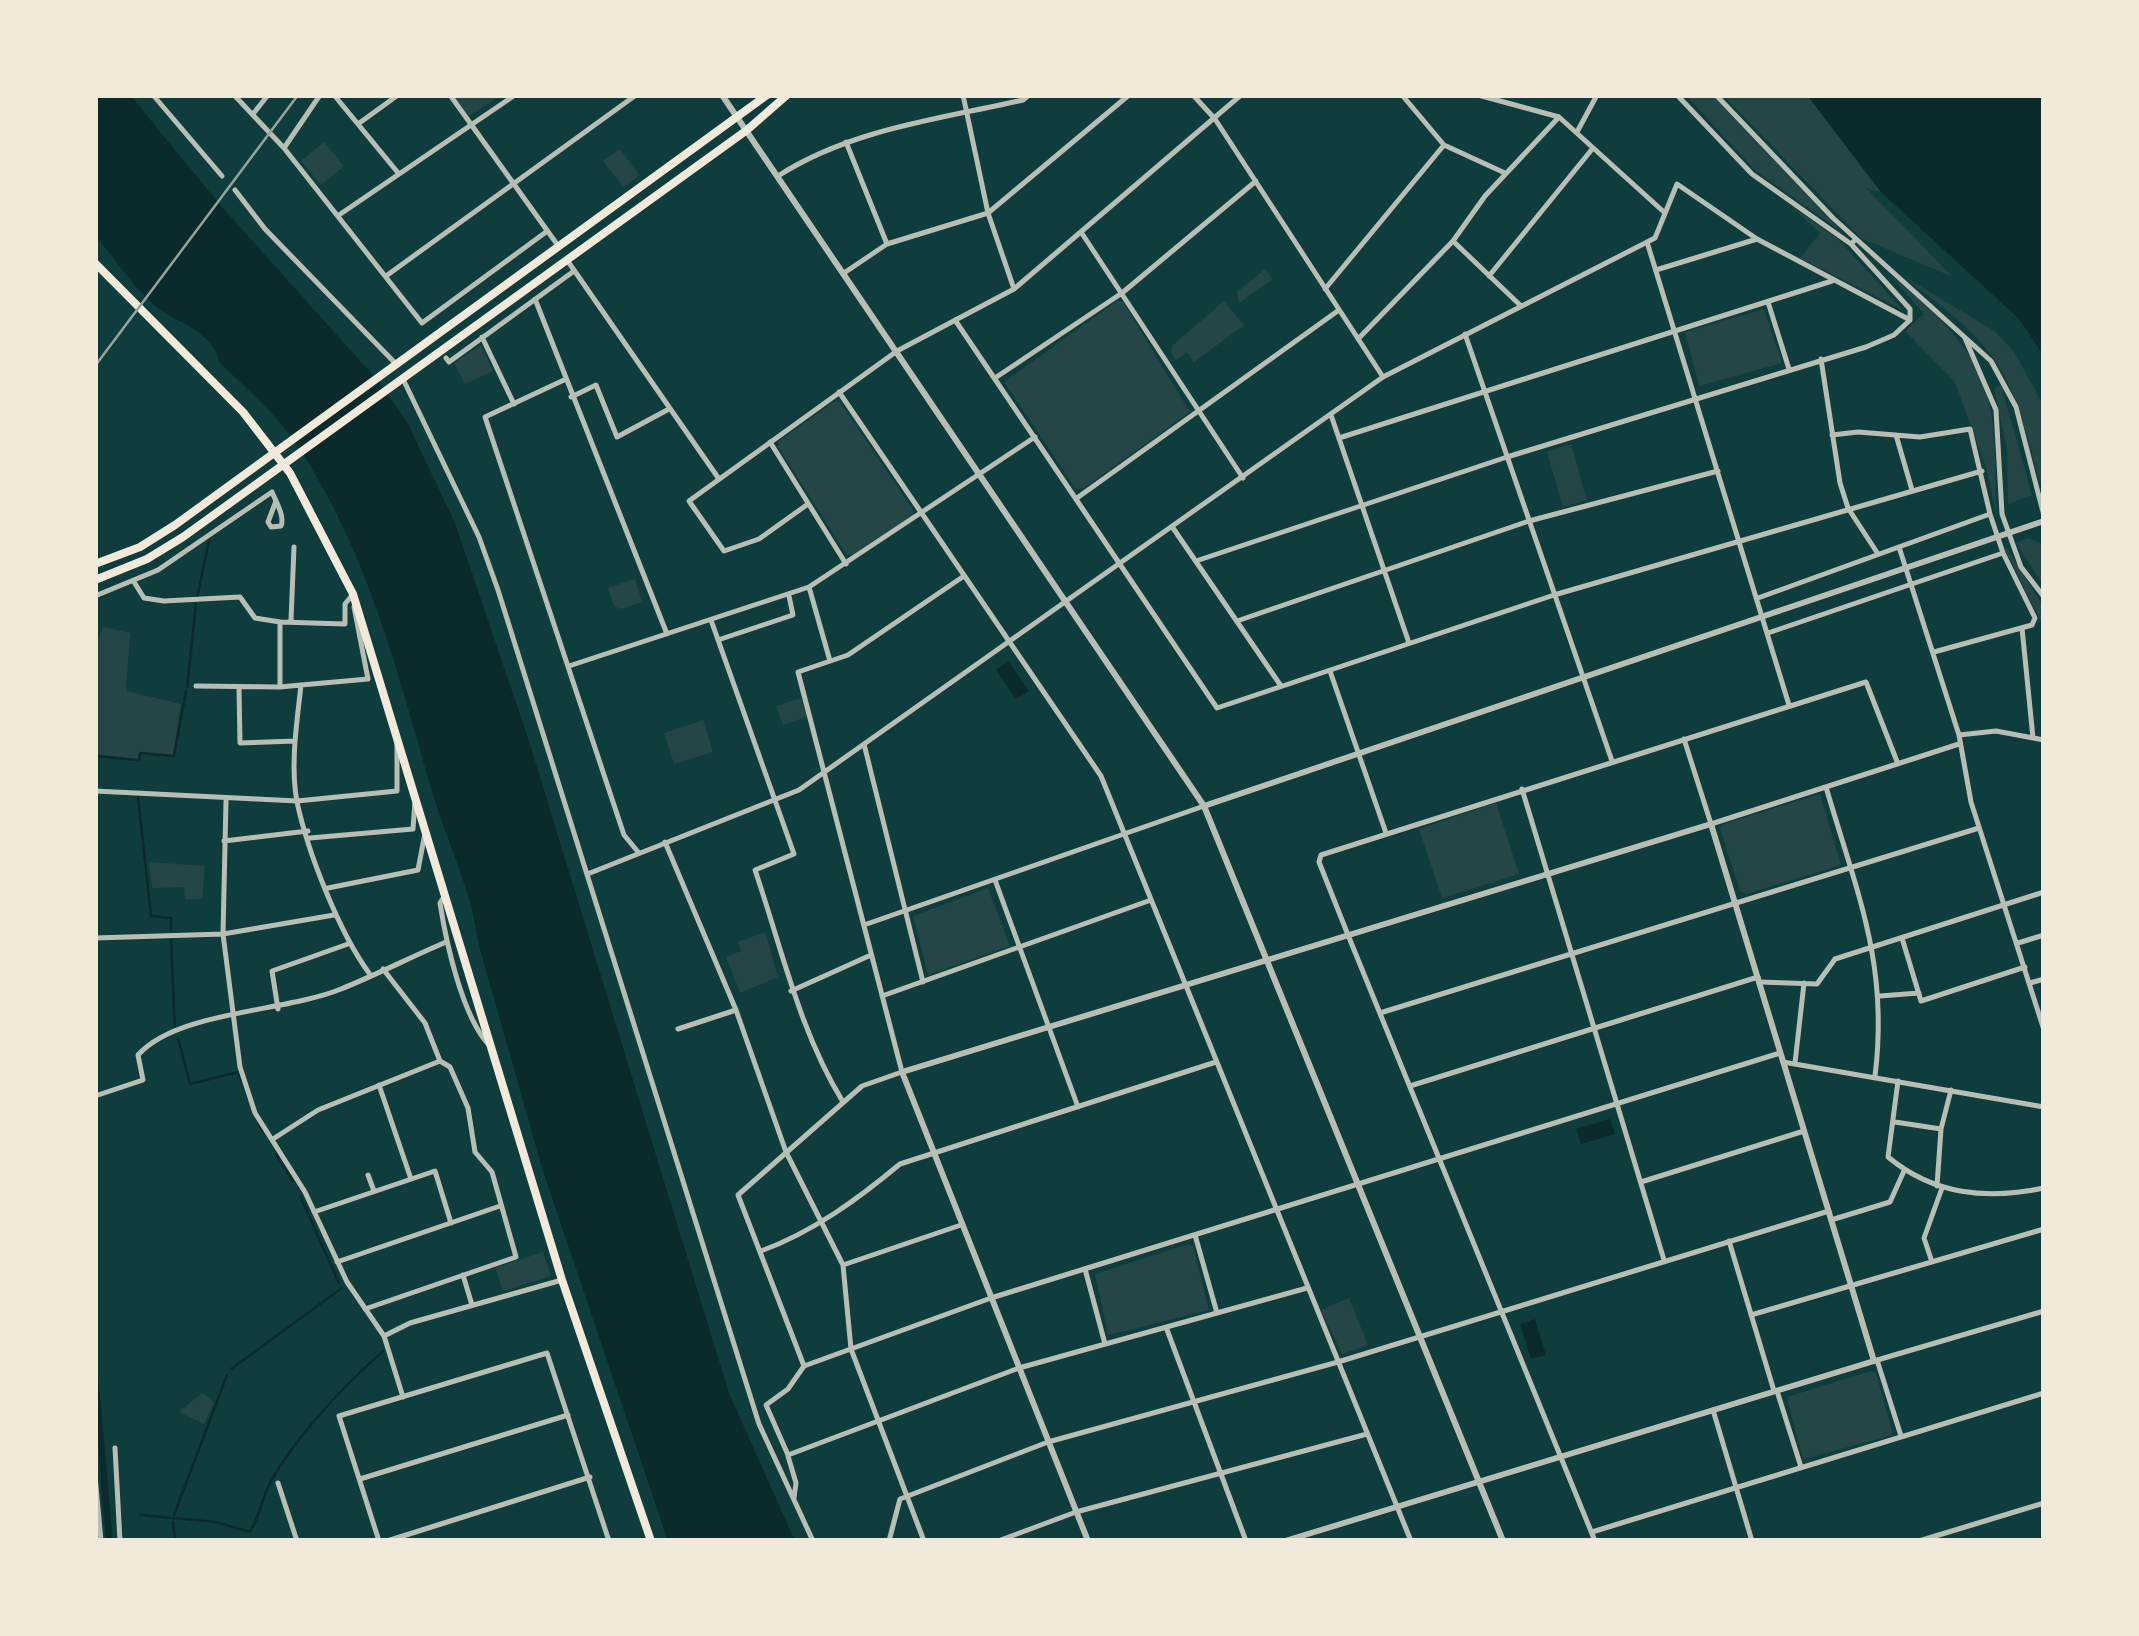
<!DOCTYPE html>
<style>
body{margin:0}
#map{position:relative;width:2139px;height:1636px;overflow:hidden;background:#0f3d3e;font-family:"Archivo Narrow",sans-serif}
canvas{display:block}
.frame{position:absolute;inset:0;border:98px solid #f1e9da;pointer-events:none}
</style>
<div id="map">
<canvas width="2139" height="1636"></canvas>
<div class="frame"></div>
</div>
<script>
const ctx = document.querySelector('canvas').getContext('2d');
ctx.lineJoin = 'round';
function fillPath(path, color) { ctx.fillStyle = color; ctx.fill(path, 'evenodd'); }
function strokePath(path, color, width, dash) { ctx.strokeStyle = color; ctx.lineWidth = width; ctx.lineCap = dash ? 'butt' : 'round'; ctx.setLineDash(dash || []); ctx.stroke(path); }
const green = new Path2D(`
 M453,95H501L469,116Z
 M1686,95H1712L1842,232L1755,170Z
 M1723,95H1807L1881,192L1866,188L1953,277L1861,238Z
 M324,142L344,166L321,185L301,161Z
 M620,149L639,175L623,187L603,161Z
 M1791,206L1838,239L1903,310L1800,258L1820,233Z
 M1265,269L1273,279L1239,303L1237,292Z
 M1888,273C1936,313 1984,352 1992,419C1997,452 1994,485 1997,519L1986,467L1955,382L1905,331L1924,314Z
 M1900,274L1996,332L2014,352L2044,406V481L2040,482C2009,363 1999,348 1900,274Z
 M1117,301L1123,302L1190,412L1084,488L1076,489L1004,382Z
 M1224,301L1244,325L1194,362L1187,352L1176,361L1170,352L1173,345Z
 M1764,309L1782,363L1699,386L1685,332Z
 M481,345L493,371L465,384L454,363Z
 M2001,385L2032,495L2008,504L2007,449L1994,388Z
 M835,401L840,402L913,510V515L852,555H847L778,447L779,441Z
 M1571,444L1587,500L1563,507L1547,452Z
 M2028,538L2044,545V586L2016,543Z
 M2007,548L2044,608V627L2004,549Z
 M635,579L642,602L621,609L614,606L608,588Z
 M103,627L130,633L126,691L181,704L173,756L138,754L137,759L95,754V647Z
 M801,698L807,717L783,725L776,706Z
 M703,720L713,752L674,764L664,733Z
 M1820,794L1841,865L1746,894L1740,891L1720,828L1723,824Z
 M1496,803L1519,874L1442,898L1419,829Z
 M149,862L205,866L202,899H185L184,887L152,888Z
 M988,888L1010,946L928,975L913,916Z
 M765,932L778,977L740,993L726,957L741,951L738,942Z
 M1188,1244L1193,1246L1209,1310L1108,1335L1095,1274Z
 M543,1252L551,1276L503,1291L495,1268Z
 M1349,1298L1368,1345L1342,1354L1321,1310Z
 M1871,1371L1876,1373L1893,1435L1803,1459L1787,1397Z
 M202,1393L214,1402L204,1424L179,1412Z`);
const water = new Path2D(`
 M95,95H130L221,206L379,382L407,422L455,523L528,738L729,1393L795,1541H668L542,1168L478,942C472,892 449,846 434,798C398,675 369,553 297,445C276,413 246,388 219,362C215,335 181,323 164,312C135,292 118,261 95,236Z
 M1807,95H2044V356L2019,319L1881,192Z
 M1008,661L1029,691L1016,699L996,670Z
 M1610,1119L1615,1134L1581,1144L1576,1129Z
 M1535,1319L1546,1355L1531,1359L1520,1324Z
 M95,1340L113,1541H106C100,1474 95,1408 95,1340Z`);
const stream = new Path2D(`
 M197,598L209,541
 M187,687L196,604
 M95,756L136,760
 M139,760L140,753L174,756L186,691
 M138,797L151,916L171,918V930
 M171,939L175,1030
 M178,1038L190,1084L238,1072L262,1131
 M276,1154L293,1181
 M301,1198L339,1283
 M231,1369L342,1288
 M140,1515L216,1522L250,1532C260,1516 262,1497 271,1481C299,1432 341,1389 383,1351
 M174,1515L227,1375
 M173,1522L175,1541`);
const minor = new Path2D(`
 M153,95L222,176
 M234,95L284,148L422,323L546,232
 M334,95L399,174
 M450,95L559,247
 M963,95L988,213L1014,289
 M1193,95L1215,119L1383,377
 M1402,95L1444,145L1505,173
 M1478,95L1559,117L1665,213
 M1677,95L1752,174L1851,244L1856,239
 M1716,95L1833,218L1991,361L2016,407L2044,516
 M253,114L268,95
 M358,124L398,95
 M1577,132L1597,95
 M846,142L887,244
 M284,148L320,95
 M778,176C851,129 940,119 1023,100L1029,95
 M235,190L265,229L396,364
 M339,215L515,95
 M1081,232L1243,478
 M1454,242L1520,305
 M1647,242L1789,705
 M1851,244L1910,309V320
 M567,260L719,479
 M1656,270L1757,239
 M844,273L887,244L988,213L1129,95
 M386,276L636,95
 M1489,276L1593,148
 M1325,289L1444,145
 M535,299L667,634
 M1768,302L1789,369
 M955,320L1217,708L1554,595L1982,471
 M1465,334L1612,761
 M482,337L514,404
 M1965,338L1996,410L2002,514L2021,567L2044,597
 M1358,339L1453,241L1485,196L1559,117
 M446,358L449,362L574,271
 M1821,359L1840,483L1848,508L1878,554
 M995,378L1122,293L1256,181
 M403,379L479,537L498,590L759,1424L813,1541
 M564,380L485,417L624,835L639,853
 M839,392L1101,776L1411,1541
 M571,397L596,385L617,437L669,409
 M1331,415L1409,643
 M1896,435L1912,490
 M1339,438L1832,281
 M770,442L846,564
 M1077,498L1339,310
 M808,504L759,539L724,551L689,501L897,351L1014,289L1241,95
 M1990,514L2003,553
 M1173,528L1281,686
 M1899,547L1959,735L1971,802L2044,1030
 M964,576L848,655L798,672L902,1072L862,1086L738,1195L804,1366L991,1298L1780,1053
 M134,582L144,598L164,601L240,597L255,618L280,622V687L301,685C297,722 290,765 297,802C308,853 339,932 369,973
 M809,587L830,661
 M95,596L158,570L272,492C276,502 285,516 281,526L271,527L268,522L276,501
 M1758,598L1990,514L1970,429L1920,437L1858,432L1832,435
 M291,620L294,547
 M711,620L794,854L755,870C782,949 799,1030 843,1102
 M1237,621L1529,521L1718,471
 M280,622L345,624V604L353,594
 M2022,628L2033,738
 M1768,633L2003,553L2035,618L2032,625L1934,652
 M718,640L793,615L789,596
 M569,666L809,587L1035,437
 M1330,671L1386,833
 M301,685L368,679L354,607
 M196,686L280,687
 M239,687L240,743L295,741
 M1959,735L1996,731L2044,740
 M1684,739L1711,824L1959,744
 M864,744L923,982
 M1826,787C1857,893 1889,964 1875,1076
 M1522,789L1664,1260
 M95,791L297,801L397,791V738
 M226,801L223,934L240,1067L255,1113L305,1192L347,1282L384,1336L403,1397
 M310,838L413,829L415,801
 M224,841L308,831
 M665,842L736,1010L786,1152L843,1265L851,1349L924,1541
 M590,873L799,790L1383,377L1655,238L1677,184L1757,239L1910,320L1894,335L1866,347L1507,457L1196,561
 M995,880L1078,1107
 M328,888L418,870L425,833
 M444,897L440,903C446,942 462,1016 489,1045
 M864,925L1204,806
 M95,938L223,934L334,915
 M1902,938L1921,1001L2025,967
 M2018,943L2044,935
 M1759,982L1817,984L1835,959L2044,892
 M2030,983L2044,979
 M791,991L871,955
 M882,996L1151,900
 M1880,996L1919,993
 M278,1009L272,971L348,944
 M1380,1013L1979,828
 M678,1029L736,1010
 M1783,1062L2044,1107
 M1795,1063L1804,983
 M1898,1081L1888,1157C1934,1195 1987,1200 2044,1188
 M379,1085L411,1179
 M1410,1086L1758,977
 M95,1096L143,1080L138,1055C177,1011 285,1012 341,989C376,975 411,957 446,942
 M1895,1122L1941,1129
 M273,1139L318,1110L440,1061
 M368,1175L374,1191
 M1641,1182L1804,1131
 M1937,1186L1941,1129L1951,1090
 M314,1212L435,1171L451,1223
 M1831,1220L1890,1202L1904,1171
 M1195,1235L1217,1313
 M1729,1241L1774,1391
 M761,1251C813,1232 858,1199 900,1164L1216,1062
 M337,1262L500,1206
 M1932,1262L1924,1238L1942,1188
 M843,1265L961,1225
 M1085,1269L1105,1344
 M463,1275L472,1305
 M365,1309L516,1257L492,1172L475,1152L468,1108L450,1067L440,1061L425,1023L383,969
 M1751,1315L2044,1229
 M1166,1327L1246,1541
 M384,1336L410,1323L562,1280
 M1877,1360L1901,1436
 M1874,1361L2044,1311
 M804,1366L788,1389L766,1405L788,1455L1019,1368L1307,1288
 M1777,1391L1801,1467
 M1713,1410L1752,1541
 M115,1448L120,1541
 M788,1456L796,1483L794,1498
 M95,1475L101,1541
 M360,1479L568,1415
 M278,1483L297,1541
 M1592,1532L2044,1393
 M379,1541L339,1416L547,1353L609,1541
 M387,1541L590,1477
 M889,1541L900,1499L1048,1442L1338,1362L1829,1211
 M998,1541L1076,1512L1367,1434
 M1595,1541L1348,935L1319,862L1321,855L1866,682L1898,764
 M1919,1541L2044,1503`);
const tertiary = new Path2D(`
 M722,95L1204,806L1503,1541
 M1204,806L2044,521
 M1088,1541L902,1072L1711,824L1874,1361L1285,1541`);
const primary = new Path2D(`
 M95,263L243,412L290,473L353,594L562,1280L651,1541
 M95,564L140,547L175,525L767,95
 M95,580L147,559L183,537L747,130L787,95`);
const rail = new Path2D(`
 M95,366L298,95`);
fillPath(green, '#244646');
fillPath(water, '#0a2a2b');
strokePath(stream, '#0a2a2b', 2.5);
strokePath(minor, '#b8beb3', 5);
strokePath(tertiary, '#b8beb3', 6);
strokePath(primary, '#f1e9da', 8);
strokePath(rail, '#97a49c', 2.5);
</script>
